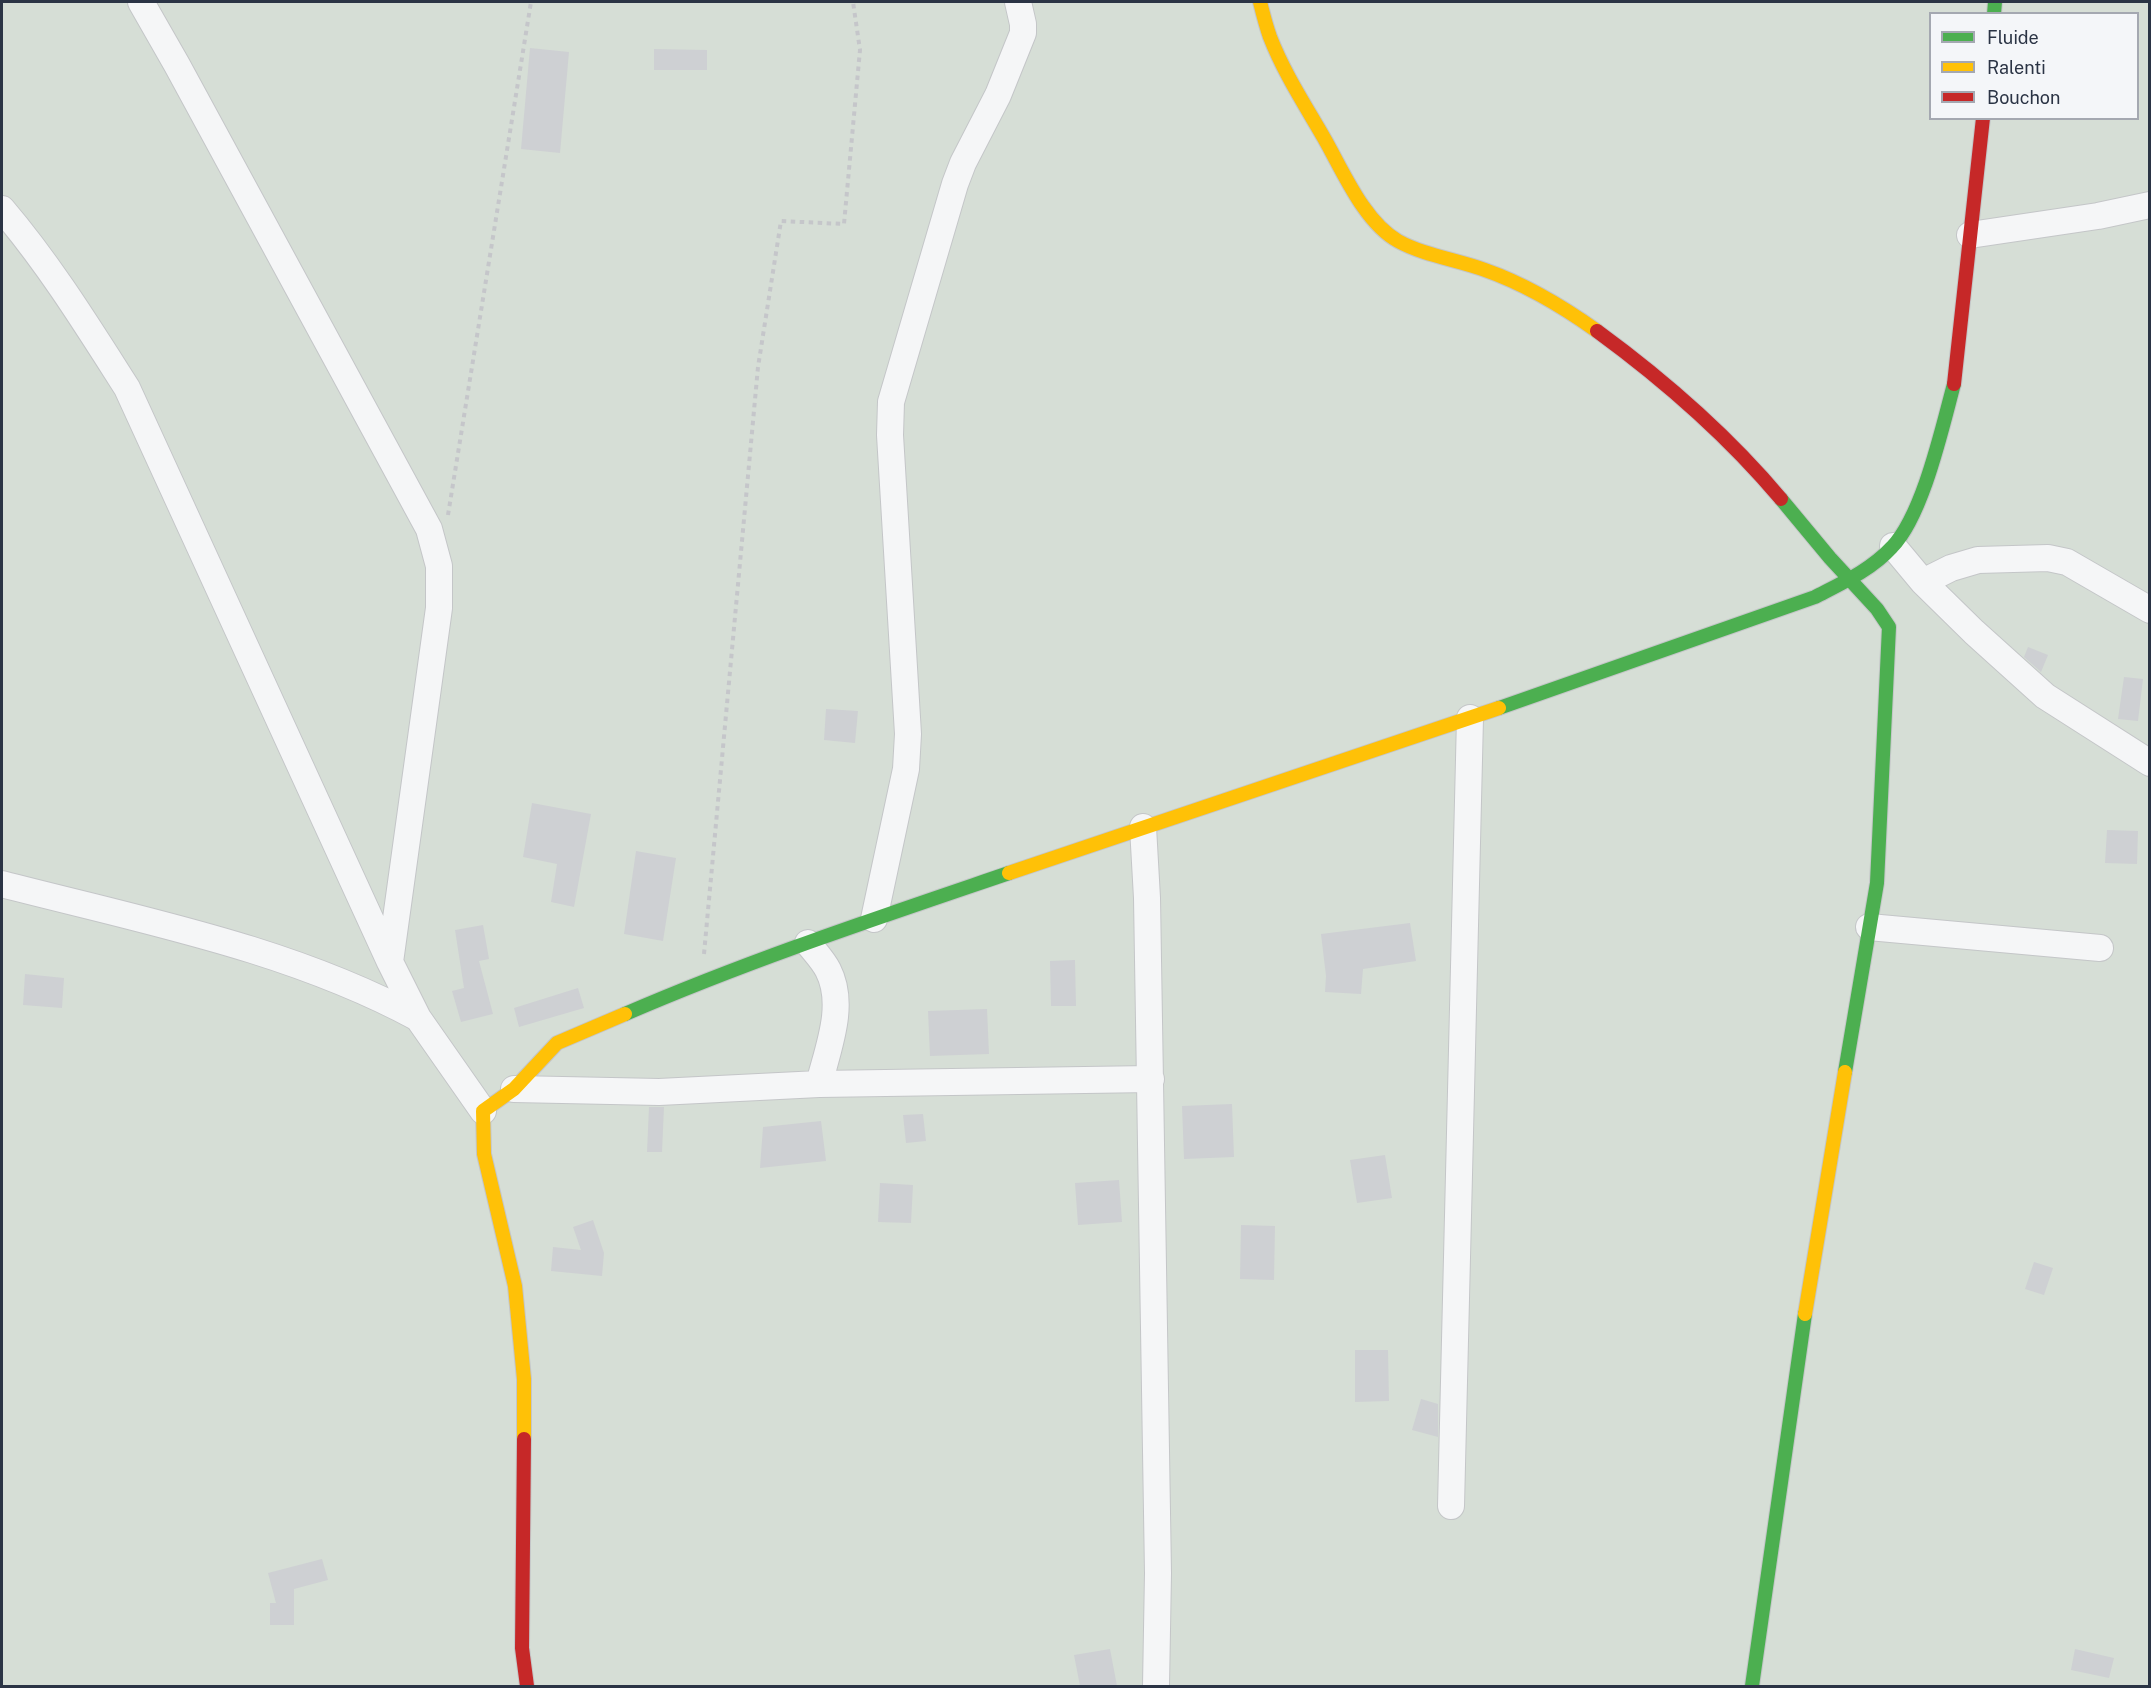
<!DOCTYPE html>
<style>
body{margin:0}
#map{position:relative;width:2151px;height:1688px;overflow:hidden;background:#e6e8ea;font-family:"Public Sans",sans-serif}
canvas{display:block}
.frame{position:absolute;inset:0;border:3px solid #2b3445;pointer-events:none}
.legend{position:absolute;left:1929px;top:12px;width:210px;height:108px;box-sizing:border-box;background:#f4f6f9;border:2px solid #a4a8b1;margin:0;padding:8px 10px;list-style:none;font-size:18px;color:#2b3445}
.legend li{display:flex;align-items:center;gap:12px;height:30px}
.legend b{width:30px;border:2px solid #a4a8b1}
</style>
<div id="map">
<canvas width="2151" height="1688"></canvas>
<div class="frame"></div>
<ul class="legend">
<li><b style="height:8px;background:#4caf50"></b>Fluide</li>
<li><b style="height:8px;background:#ffc107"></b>Ralenti</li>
<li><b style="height:8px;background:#c62828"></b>Bouchon</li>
</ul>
</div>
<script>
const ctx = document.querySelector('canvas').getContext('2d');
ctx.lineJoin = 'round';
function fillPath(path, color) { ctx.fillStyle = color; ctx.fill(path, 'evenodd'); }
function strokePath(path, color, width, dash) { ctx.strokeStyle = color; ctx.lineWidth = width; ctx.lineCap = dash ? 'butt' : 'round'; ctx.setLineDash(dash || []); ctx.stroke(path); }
const green = new Path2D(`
 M2,2H2149V1686H2ZM1930,14H2138V118H1930Z`);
const building = new Path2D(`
 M530,48L569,52L560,153L521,149Z
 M654,49L707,50V70H654Z
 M2028,647L2048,655L2041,672L2024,657Z
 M2124,677L2143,679L2138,721L2118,719Z
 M826,709L858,711L855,743L824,740Z
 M532,803L591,814L574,907L551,902L557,864L523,857Z
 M2107,830L2138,831L2137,864L2105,863Z
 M636,851L676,858L663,941L624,934Z
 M1410,923L1416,961L1363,969L1361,994L1325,992L1326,976L1321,934Z
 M483,925L489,959L479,961L493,1014L461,1022L452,991L464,988L455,930Z
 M1075,960L1076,1006H1051L1050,961Z
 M25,974L64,978L62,1008L23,1005Z
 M578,988L584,1008L519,1027L514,1008Z
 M987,1009L989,1054L930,1056L928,1011Z
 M1232,1104L1234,1157L1184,1159L1182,1106Z
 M649,1107H664L662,1152H647Z
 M923,1114L926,1141L906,1143L903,1115Z
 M821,1121L826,1161L760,1168L763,1127Z
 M1385,1155L1392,1198L1357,1203L1350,1160Z
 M1119,1180L1122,1222L1078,1225L1075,1183Z
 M880,1183L913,1185L911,1223L878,1222Z
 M593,1220L604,1253L602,1276L551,1271L553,1247L581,1250L573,1227Z
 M1241,1225L1275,1226L1274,1280L1240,1279Z
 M2034,1262L2053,1268L2044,1295L2025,1289Z
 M1355,1350H1388L1389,1401L1355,1402Z
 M1421,1399L1438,1404V1437L1412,1430Z
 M322,1559L328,1580L294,1589V1625H270V1603H276L268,1573Z
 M1110,1649L1117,1686H1080L1074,1655Z
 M2075,1649L2114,1658L2109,1678L2071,1670Z`);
const path = new Path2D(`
 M448,515L531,2
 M704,954L758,367L781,221L844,224L860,50L853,2`);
const street = new Path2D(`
 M141,2L177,65L429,529L439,566V608L390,962
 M2,209C49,264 88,327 127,388L390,962L418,1018L483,1111
 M1970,235L2098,216L2150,205
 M1893,546L1923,582L1974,632L2045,696L2150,763
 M1923,582L1951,568L1978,560L2048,558L2067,562L2150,610
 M1143,827L1147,898L1158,1573L1156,1686
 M2,884C141,920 291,949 418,1018
 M874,919L906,769L908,734L890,435L891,402L955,184L963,163L998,95L1023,33V24L1018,2
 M1869,927L2100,948
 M808,943C814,951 823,960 828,970C846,1005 828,1048 819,1084
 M514,1089L659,1092L819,1084L1151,1079
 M1451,1506L1470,718`);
const fast = new Path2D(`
 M1994,14L1995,2
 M1781,499L1830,558L1877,609L1889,627L1877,883L1845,1072
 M1499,708L1815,597C1842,583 1871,570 1892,547C1923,515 1942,428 1954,384
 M625,1014C750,960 880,917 1009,873
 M1752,1686L1805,1314`);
const slow = new Path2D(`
 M1260,2C1263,14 1266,26 1270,37C1284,73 1305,105 1324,138C1343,171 1364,222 1398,241C1423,255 1458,260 1485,270C1525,284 1562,306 1597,331
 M1009,873L1499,708
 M1805,1314L1845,1072
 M524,1439V1379L515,1286L484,1154L483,1111L514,1089L557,1043L625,1014`);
const jam = new Path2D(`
 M1597,331C1664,380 1728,436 1781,499
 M1954,384L1983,118
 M524,1439L522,1648L527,1686`);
fillPath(green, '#d6ded6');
fillPath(building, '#ced0d3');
strokePath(street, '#c4c6c8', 28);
strokePath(fast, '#c4c6c8', 16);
strokePath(slow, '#c4c6c8', 16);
strokePath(jam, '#c4c6c8', 16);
strokePath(path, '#c5c6ca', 4, [4.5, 4.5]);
strokePath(street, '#f5f6f7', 26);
strokePath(fast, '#4caf50', 14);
strokePath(slow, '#ffc107', 14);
strokePath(jam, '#c62828', 14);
</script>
